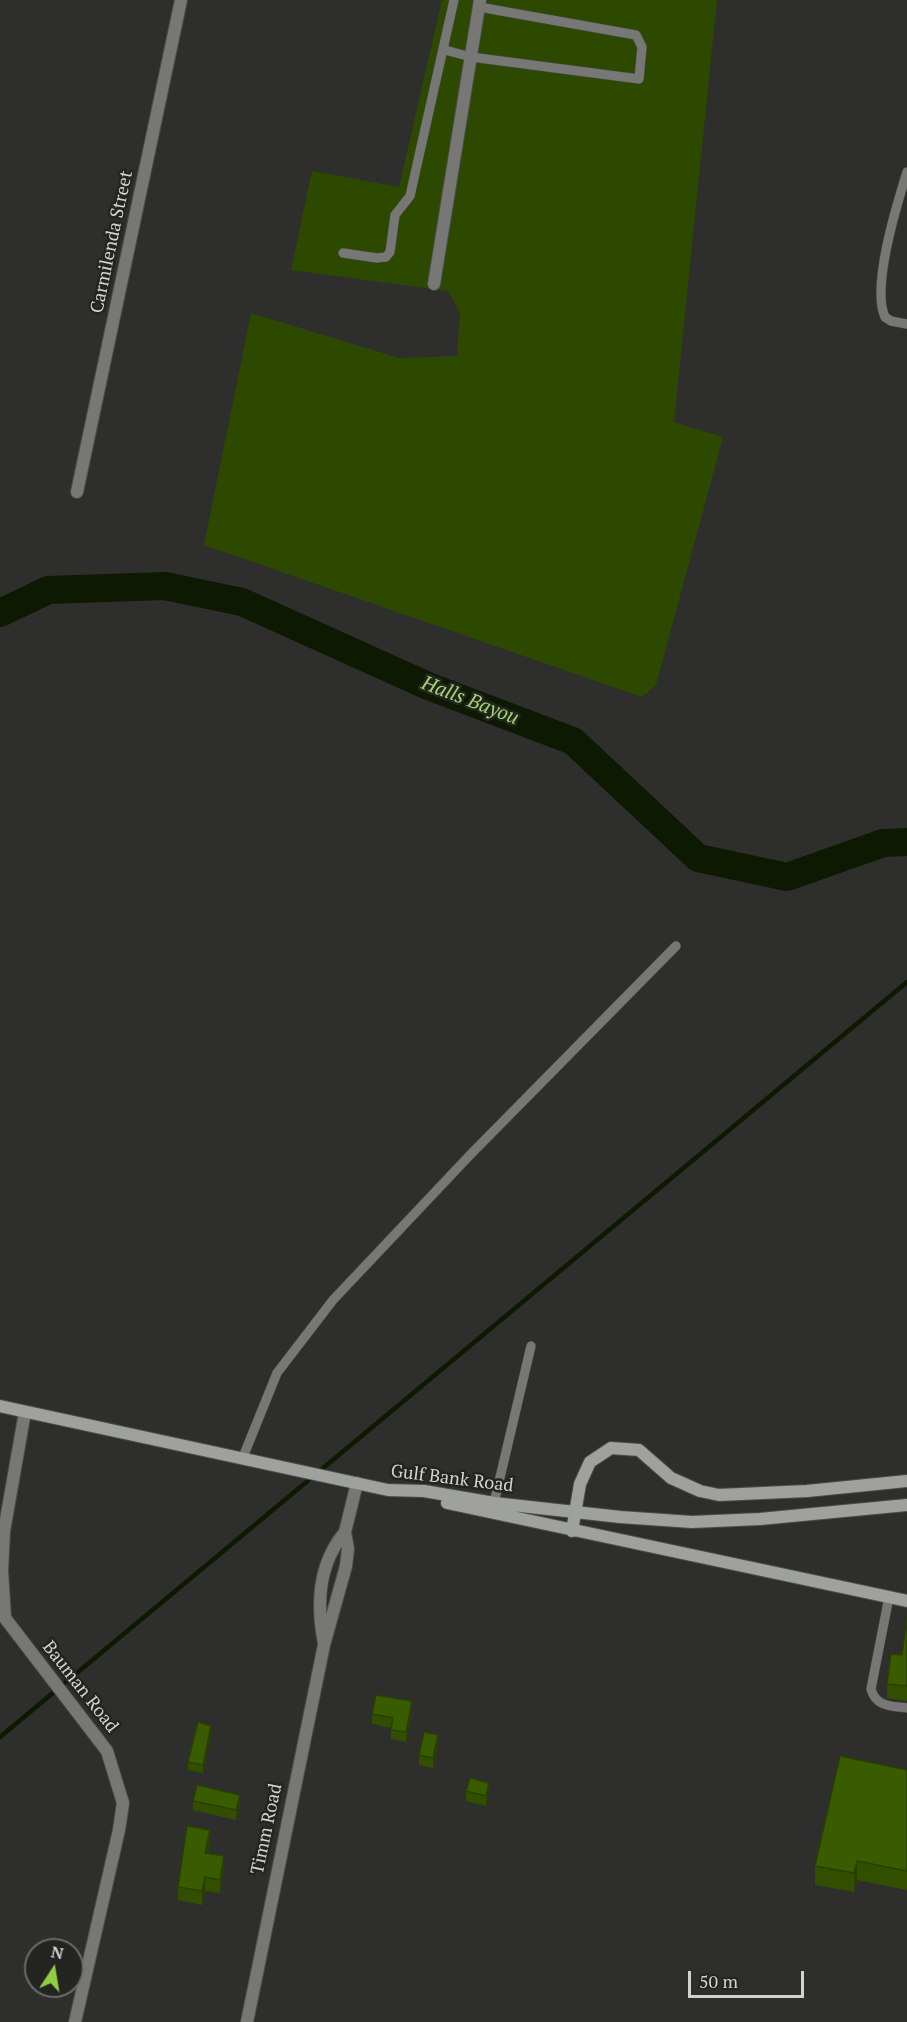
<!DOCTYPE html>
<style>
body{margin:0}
#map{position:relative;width:907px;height:2022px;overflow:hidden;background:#2e2f2c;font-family:"PT Serif",serif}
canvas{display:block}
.north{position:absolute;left:24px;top:1938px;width:60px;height:60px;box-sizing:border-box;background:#242523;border:2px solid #6a6b69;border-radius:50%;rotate:12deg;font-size:16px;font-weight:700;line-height:24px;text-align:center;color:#d2d3d1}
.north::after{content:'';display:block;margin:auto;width:21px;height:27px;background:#90cd41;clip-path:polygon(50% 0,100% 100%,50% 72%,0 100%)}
.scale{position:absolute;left:688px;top:1971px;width:116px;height:27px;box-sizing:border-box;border:3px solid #d2d3d1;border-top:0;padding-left:8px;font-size:18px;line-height:21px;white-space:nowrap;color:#d2d3d1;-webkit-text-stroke:4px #242523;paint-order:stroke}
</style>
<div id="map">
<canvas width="907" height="2022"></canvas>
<div class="north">N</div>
<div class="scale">50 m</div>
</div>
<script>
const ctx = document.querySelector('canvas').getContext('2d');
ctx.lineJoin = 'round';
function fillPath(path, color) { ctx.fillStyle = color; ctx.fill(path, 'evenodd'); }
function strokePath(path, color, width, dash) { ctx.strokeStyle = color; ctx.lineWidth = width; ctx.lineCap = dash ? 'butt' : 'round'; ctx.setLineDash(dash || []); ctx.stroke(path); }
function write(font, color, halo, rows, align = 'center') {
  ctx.font = font + ' "PT Serif",serif'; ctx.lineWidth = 5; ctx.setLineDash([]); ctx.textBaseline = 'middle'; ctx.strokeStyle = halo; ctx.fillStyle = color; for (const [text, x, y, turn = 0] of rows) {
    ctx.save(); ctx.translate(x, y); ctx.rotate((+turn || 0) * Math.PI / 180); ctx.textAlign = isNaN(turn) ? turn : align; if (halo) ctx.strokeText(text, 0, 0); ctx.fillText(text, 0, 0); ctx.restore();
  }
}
const green = new Path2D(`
 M442,0H717L674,422L723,437L656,685L642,697L204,545L251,313L399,358L457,356L460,313L448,291L291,270L312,171L399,187Z`);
const stream = new Path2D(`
 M0,1737L907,982`);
const river = new Path2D(`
 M0,613L48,590L165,586L242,602L428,686L573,741L698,858L787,877L883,843L907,842`);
const lane = new Path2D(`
 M445,50L471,57L639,79L642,47L636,35L479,7
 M907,172C897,204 871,287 885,317L891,321L907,324
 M343,253L377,258L386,257L390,252L395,215L410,196L454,0
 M243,1457L277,1373L333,1300L470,1155L676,946
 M494,1503L531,1346
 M889,1597L871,1689C876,1707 891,1706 907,1708`);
const street = new Path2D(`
 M434,284L480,0
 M77,492L181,0
 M25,1412L4,1531L2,1571L5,1618L107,1751L123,1803L119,1830L75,2022
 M324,1643C316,1603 318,1564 345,1532
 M247,2022L324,1645L346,1566L348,1549L345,1532L357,1483`);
const secondary = new Path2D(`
 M0,1406L388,1490L424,1491L494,1503L620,1517L692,1522L760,1519L907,1505
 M447,1503L907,1601
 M572,1531L580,1484L590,1462L611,1448L639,1450L671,1478L700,1491L719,1495L807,1491L907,1481`);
const wall = new Path2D(`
 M907,1617V1701L887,1698V1684L902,1655Z
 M412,1711L406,1742L391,1739V1728L372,1724V1714Z
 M211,1734L203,1773L188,1770V1762Z
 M438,1744L433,1768L419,1765V1755Z
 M907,1770V1890L857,1880L854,1892L815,1885V1866Z
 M466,1791L489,1792L486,1806L466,1801Z
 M193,1801L240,1805L236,1820L193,1810Z
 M210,1843L208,1854L224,1870L220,1893L205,1891L202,1905L178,1900V1887Z`);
const shadedWall = new Path2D(`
 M412,1701V1711L406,1742V1732Z
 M211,1726V1734L203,1773V1765Z
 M438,1735V1744L433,1768V1758Z
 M489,1783V1792L486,1806V1796Z
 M240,1795V1805L236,1820V1810Z
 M210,1830V1843L205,1866V1853Z
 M224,1856V1870L220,1893V1880Z
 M857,1861V1880L854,1892V1873Z
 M205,1877V1891L202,1905V1891Z`);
const building = new Path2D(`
 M907,1617V1686L887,1684L891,1654L902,1655Z
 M376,1695L412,1701L406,1732L391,1730L393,1718L372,1714Z
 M198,1722L211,1726L203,1765L188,1762Z
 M424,1732L438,1735L433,1758L419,1755Z
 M840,1756L907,1770V1871L857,1861L854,1873L815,1866Z
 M470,1778L489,1783L486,1796L466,1791Z
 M197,1785L240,1795L236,1810L193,1801Z
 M187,1826L210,1830L205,1853L224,1856L220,1880L205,1877L202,1891L178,1887Z`);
const streetNames = [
 ["Carmilenda Street",112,242,-78],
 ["Gulf Bank Road",452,1479,7],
 ["Bauman Road",80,1687,52],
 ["Timm Road",267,1829,-78]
];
const waterNames = [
 ["Halls Bayou",470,701,21]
];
fillPath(green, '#2d4900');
strokePath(stream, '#0e1902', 4.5);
strokePath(river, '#0e1902', 28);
strokePath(lane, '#4c4d4a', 10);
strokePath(street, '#4c4d4a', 14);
strokePath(secondary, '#4c4d4a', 14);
strokePath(lane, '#777776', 9);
strokePath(street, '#777776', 12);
strokePath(secondary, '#9fa19e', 12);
fillPath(wall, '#324f00');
fillPath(shadedWall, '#294000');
fillPath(building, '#3a5c00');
strokePath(building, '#294000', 1.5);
write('18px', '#d2d3d1', '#242523', streetNames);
write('italic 20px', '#a2d56a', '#242523', waterNames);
</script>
